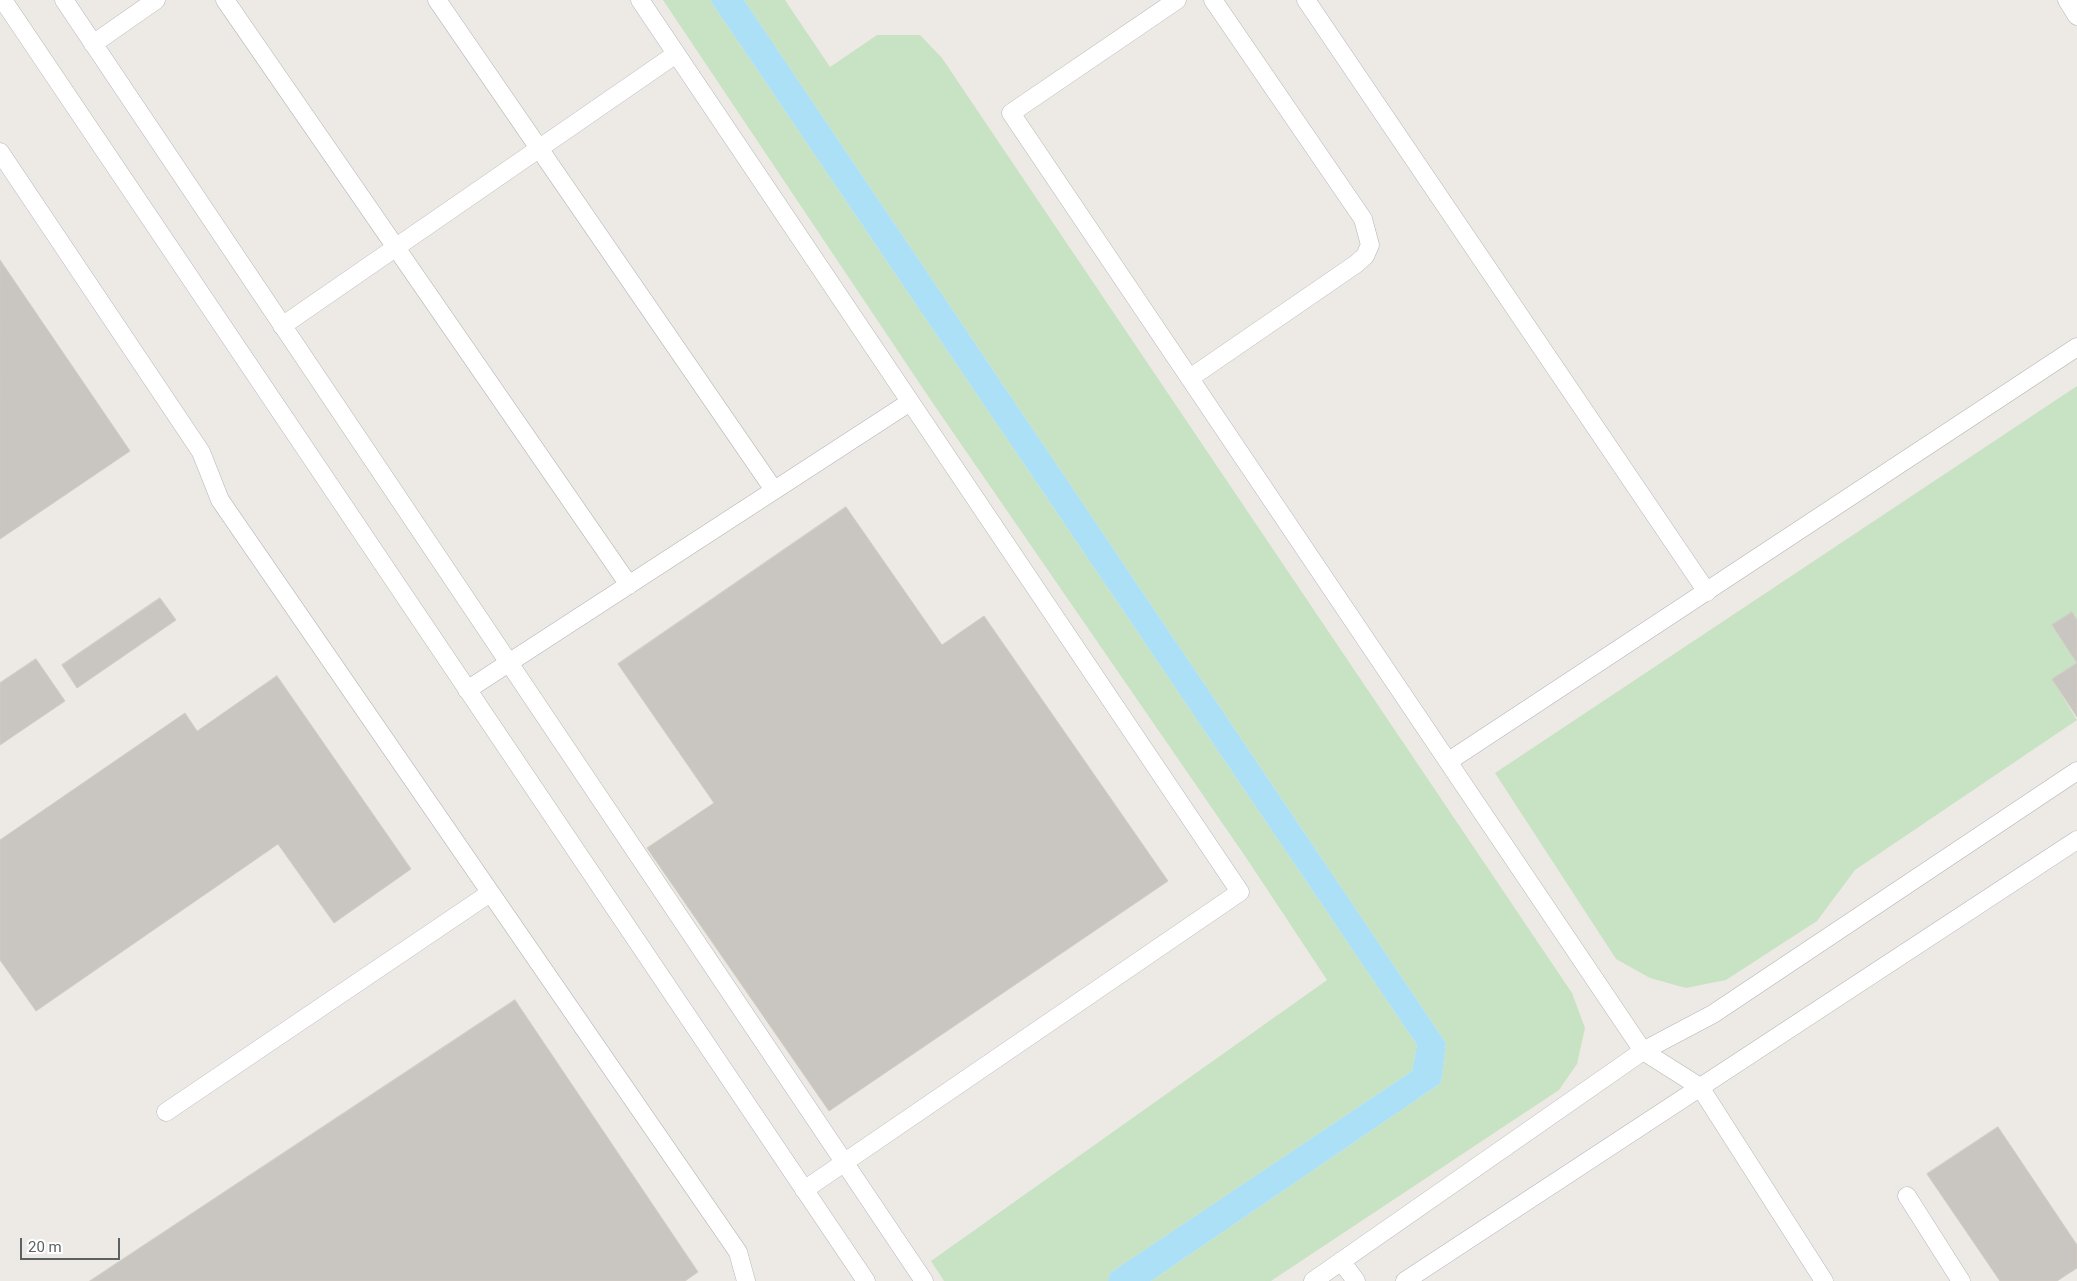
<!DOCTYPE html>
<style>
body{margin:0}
#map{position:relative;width:2077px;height:1281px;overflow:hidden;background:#edeae5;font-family:Roboto,sans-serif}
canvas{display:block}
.scale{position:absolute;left:20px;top:1238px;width:100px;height:22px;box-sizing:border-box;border:2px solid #5c6164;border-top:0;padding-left:6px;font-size:15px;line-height:18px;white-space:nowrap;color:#5c6164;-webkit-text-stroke:4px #fff;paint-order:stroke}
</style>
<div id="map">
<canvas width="2077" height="1281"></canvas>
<div class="scale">20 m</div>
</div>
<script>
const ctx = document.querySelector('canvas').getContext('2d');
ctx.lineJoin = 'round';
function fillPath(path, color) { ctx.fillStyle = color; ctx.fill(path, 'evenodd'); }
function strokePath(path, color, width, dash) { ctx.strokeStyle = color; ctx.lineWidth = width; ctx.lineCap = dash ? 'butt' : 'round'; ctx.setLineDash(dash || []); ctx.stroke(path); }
const green = new Path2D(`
 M663,0H710L1417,1045L1412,1071L1110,1273L1108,1281H944L931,1261L1327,980L1247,859L932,402Z
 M744,0H785L830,67L877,35H920L942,58L1572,993L1585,1028L1577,1064L1559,1090L1271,1281H1151L1441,1083L1446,1043Z
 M2077,386V620L2072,612L2052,625L2077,663L2052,679L2077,720L1855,870L1817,921L1726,980L1686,988L1650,978L1616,959L1495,773Z`);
const water = new Path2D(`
 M710,0H744L1446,1043L1441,1083L1151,1281H1108L1110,1273L1412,1071L1417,1045Z`);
const building = new Path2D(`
 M0,260L130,451L0,539Z
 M846,507L942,645L984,616L1168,881L829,1111L647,848L714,803L618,664Z
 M160,598L176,620L77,688L62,665Z
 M2072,612L2077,620V717L2052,679L2077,663L2052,625Z
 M36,659L65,701L0,745V683Z
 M277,676L411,869L334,923L278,844L36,1011L0,960V840L185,713L197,731Z
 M515,1000L698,1272L685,1281H90Z
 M1998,1127L2077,1245V1268L2057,1281H2000L1927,1174Z`);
const lane = new Path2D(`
 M3,0L866,1281
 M64,0L924,1281
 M225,0L629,585
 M437,0L774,490
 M640,0L1240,892L804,1190
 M1177,0L1011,113L1643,1051L1700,1087L1824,1281
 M1306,0L1707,592
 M2067,0L2077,16
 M93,44L156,0
 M0,152L201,452L220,500L738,1252L746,1281
 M282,326L676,54
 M1190,378L1356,264L1365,256L1370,245L1363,219L1213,0
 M467,690L910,402
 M1449,761L2077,347
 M166,1112L490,893
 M1907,1196L1961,1281
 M1341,1261L1356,1281
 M1313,1281L1643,1051L1713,1014L2077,771
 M1405,1281L2077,840`);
fillPath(green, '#c8e3c3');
fillPath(water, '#abe0f7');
fillPath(building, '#c9c5c1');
strokePath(building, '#d2cbc4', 1);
strokePath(lane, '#b2b5b8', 19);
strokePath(lane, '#fff', 18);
</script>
